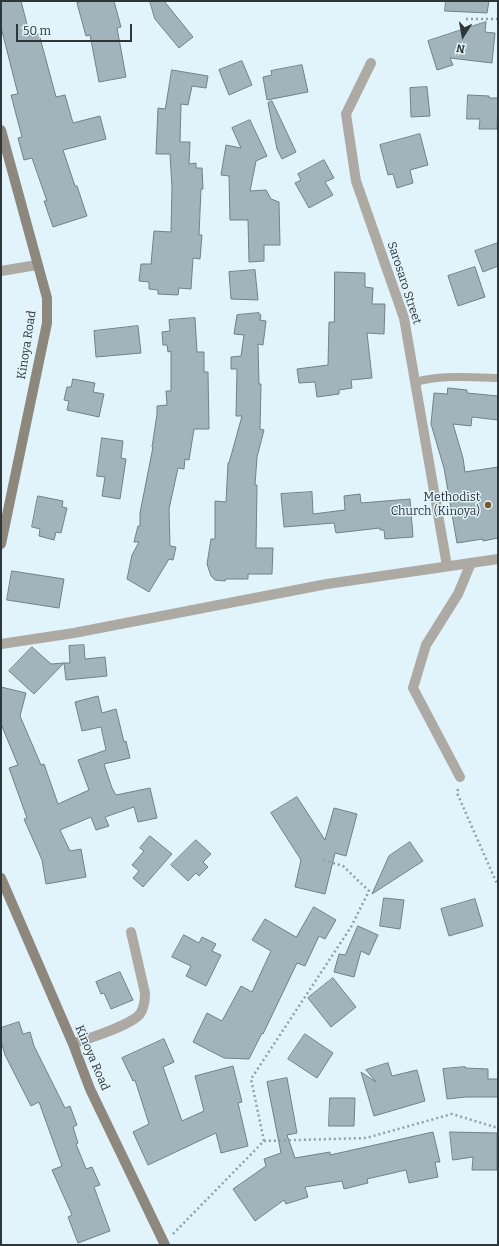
<!DOCTYPE html>
<style>
body{margin:0}
#map{position:relative;width:499px;height:1246px;overflow:hidden;background:#e1f3fb;font-family:Bitter,serif}
canvas{display:block}
.frame{position:absolute;inset:0;border:2px solid #2f3639;pointer-events:none}
.north{position:absolute;left:443px;top:16px;width:40px;height:40px;-webkit-text-stroke:3px #e1f3fb;paint-order:stroke;rotate:191deg;font-size:11px;font-weight:700;line-height:16px;text-align:center;color:#2f3639}
.north::after{content:'';display:block;margin:auto;width:14px;height:18px;background:#2f3639;clip-path:polygon(50% 0,100% 100%,50% 72%,0 100%)}
.scale{position:absolute;left:16px;top:24px;width:116px;height:18px;box-sizing:border-box;border:2px solid #2f3639;border-top:0;padding-left:5px;font-size:12px;line-height:14px;white-space:nowrap;color:#2f3639;-webkit-text-stroke:3px #e1f3fb;paint-order:stroke}
</style>
<div id="map">
<canvas width="499" height="1246"></canvas>
<div class="frame"></div>
<div class="north">N</div>
<div class="scale">50 m</div>
</div>
<script>
const ctx = document.querySelector('canvas').getContext('2d');
ctx.lineJoin = 'round';
function fillPath(path, color) { ctx.fillStyle = color; ctx.fill(path, 'evenodd'); }
function strokePath(path, color, width, dash) { ctx.strokeStyle = color; ctx.lineWidth = width; ctx.lineCap = dash ? 'butt' : 'round'; ctx.setLineDash(dash || []); ctx.stroke(path); }
function write(font, color, halo, rows, align = 'center') {
  ctx.font = font + ' Bitter,serif'; ctx.lineWidth = 3; ctx.setLineDash([]); ctx.textBaseline = 'middle'; ctx.strokeStyle = halo; ctx.fillStyle = color; for (const [text, x, y, turn = 0] of rows) {
    ctx.save(); ctx.translate(x, y); ctx.rotate((+turn || 0) * Math.PI / 180); ctx.textAlign = isNaN(turn) ? turn : align; if (halo) ctx.strokeText(text, 0, 0); ctx.fillText(text, 0, 0); ctx.restore();
  }
}
const building = new Path2D(`
 M1,1H21L30,36L39,34L56,97L65,95L73,123L100,116L106,139L63,150L75,186H77L87,216L53,227L44,201H47L32,158L24,160L18,138L22,137L11,95L18,94L1,27Z
 M85,1H114L121,27L117,28L126,77L99,82L90,35L86,36L77,3Z
 M150,1H164L193,37L179,48L155,19Z
 M446,1H489L487,13L445,11Z
 M486,22L485,32L495,33L492,63L450,58L453,65L437,70L428,41Z
 M242,61L252,85L229,95L219,70Z
 M302,65L308,92L267,100L263,77L272,75L271,71Z
 M172,70L208,76L206,88L192,86L188,105L181,104L180,142H190L189,164L196,163V168H202L203,189H201L199,235H202L200,259L193,258L191,289L179,288L178,295L158,294V290L149,289V282L139,281L141,264H151L154,231L171,232L172,188L170,154H156L158,108L165,109Z
 M427,87L430,116L411,117L410,88Z
 M468,95L489,96V98H498L497,129H479L480,119H467Z
 M272,101L296,152L282,159L277,149L268,103Z
 M250,120L267,156L256,161L250,191L266,190L271,199L279,202L280,245H264V261L249,262L248,220H230L229,176L221,175L226,145L241,148L232,128Z
 M420,134L428,165L410,170L413,183L397,188L393,174L388,175L380,145Z
 M324,160L334,178L325,182L333,195L309,208L295,183L301,180L298,174Z
 M498,243V266L483,272L475,251Z
 M475,267L485,297L458,306L448,276Z
 M255,270L258,300L231,299L229,272Z
 M335,272L365,273V287L373,288L372,304H385L384,334L367,333L372,378L351,380L352,388L339,390V394L317,397L315,382L299,383L297,369L328,365L329,322H334Z
 M259,313V314L261,315L260,320L266,321L263,345L258,344L259,384H261L260,429L264,430L257,457L255,485H257L256,548H273L272,574H248V579H226L225,581L215,580L211,576L207,564L211,539H215V501L226,502L228,463H229L242,416H236L237,369H231V357L241,356L244,335L234,334L237,315Z
 M195,318L197,352H204V372H208L209,429H194L189,460L185,459L184,469L178,468L169,509L170,546L176,547L173,560L169,559L149,592L127,579L132,555L139,542H134L138,526H140V513L153,447H152L157,414V406L167,405L166,391H171V351L168,352L167,345H163L162,332L170,331L169,320Z
 M138,326L141,353L96,357L94,331Z
 M73,379L95,383L93,392L104,394L99,417L67,410L69,401L64,400L67,387H71Z
 M448,388L467,390V393L498,396V420L472,417L471,426L453,424L463,458L465,472L498,467V538L483,541V539L457,543L444,468L431,424L434,393L447,394Z
 M102,438L123,441L121,458L126,459L120,499L102,496L105,477L97,476Z
 M312,492L313,514L345,510L344,496L360,494L361,503L410,499L413,537L385,539L384,530H380V528L336,533L334,523L284,527L281,494Z
 M38,496L63,501L62,507L67,508L61,533L56,532L54,540L39,536L40,529L32,527Z
 M12,571L64,579L59,608L7,600Z
 M84,645L85,659L105,657L107,676L66,680L64,663H70L69,646Z
 M32,647L51,664L64,663L34,694L9,671Z
 M1,687L26,693L20,716L41,765L44,764L58,804L89,790L78,760L106,750L101,727L82,731L75,702L98,696L102,713L116,709L124,742L126,741L130,758L104,764L112,788L116,795L150,788L157,818L138,822L134,807L105,817L109,826L96,830L91,817L60,830L70,851L81,849L86,877L46,884L42,860L24,819L27,818L9,768L18,765L1,724Z
 M297,797L325,840L334,808L357,814L346,856L335,853L325,894L295,887L301,860L271,813Z
 M150,836L172,854L143,887L133,878L139,871L132,865L144,851L140,848Z
 M196,840L211,854L203,862L208,867L199,876L196,873L188,881L171,865Z
 M410,842L423,861L372,894L389,856Z
 M384,898L404,900L400,929L380,926Z
 M475,899L483,926L449,936L441,909Z
 M314,907L336,920L325,939L319,936L305,966L297,963L263,1034L262,1033L249,1059L224,1058L193,1042L207,1013L222,1021L241,986L252,992L271,951L252,940L265,919L296,937Z
 M358,926L378,935L369,955L361,951L354,977L334,972L339,954L345,955Z
 M184,935L199,943L202,937L216,944L212,951L221,955L206,986L186,976L191,966L172,957Z
 M120,972L133,1000L111,1009L104,993L101,994L96,982Z
 M333,978L356,1007L331,1027L308,998Z
 M19,1022L23,1034L30,1032L34,1046L65,1108L70,1106L77,1125L73,1127L78,1143L76,1144L86,1169L92,1167L100,1185L94,1187L110,1231L78,1243L68,1217L72,1215L52,1170L62,1166L39,1102L31,1106L5,1055L1,1041V1028Z
 M305,1034L333,1053L317,1078L288,1059Z
 M164,1039L174,1062L163,1067L182,1121L204,1111L195,1076L233,1066L242,1102L238,1103L248,1146L221,1153L216,1133L148,1165L133,1132L149,1124L135,1080L133,1081L122,1058Z
 M388,1063L392,1076L417,1070L425,1101L374,1116L361,1072L376,1082L366,1070Z
 M465,1067V1068L488,1069V1079H498V1097H466L447,1099L443,1069Z
 M287,1078L297,1133L287,1135L295,1158L330,1152V1155L433,1132L440,1162H435L438,1177L409,1183L406,1170L367,1179L368,1183L344,1189L342,1181L305,1187L308,1197L286,1204L284,1200L255,1221L233,1189L266,1166L264,1159L281,1153L267,1082Z
 M330,1098H355L354,1126H329Z
 M450,1132L497,1133V1170H472L473,1157L453,1160Z`);
const path = new Path2D(`
 M466,19H498
 M458,789L457,793L498,886
 M264,1141L251,1079L351,927L369,891L343,866L323,860
 M173,1234L264,1141L366,1138L452,1114L498,1128`);
const service = new Path2D(`
 M415,382C443,375 470,377 498,378`);
const minor = new Path2D(`
 M371,63L346,114L356,181L404,318L447,566
 M1,271L37,265
 M460,777L413,688L426,645L458,594L471,563
 M73,1044C89,1038 130,1026 140,1014C144,1008 145,1000 145,993L131,932`);
const tertiary = new Path2D(`
 M1,644L74,633L327,584L498,559`);
const secondary = new Path2D(`
 M1,130L47,298V323L1,544
 M1,878L73,1044L90,1089L165,1245`);
const markers = [
 [488,505,4,"#765a2d"]
];
const streetNames = [
 ["Sarosaro Street",404,283,72],
 ["Kinoya Road",27,345,-81],
 ["Kinoya Road",92,1058,67]
];
const poiNames = [
 ["Methodist",480,498],
 ["Church (Kinoya)",480,512]
];
fillPath(building, '#a2b4bb');
strokePath(building, '#708187', 1);
strokePath(path, '#929fa5', 2.5, [2, 3]);
strokePath(service, '#ada9a3', 8);
strokePath(minor, '#ada9a3', 10);
strokePath(tertiary, '#ada9a3', 10);
strokePath(secondary, '#8d877e', 10);
for (const [x, y, r, color] of markers) { const dot = new Path2D(); dot.arc(x, y, r, 0, 2 * Math.PI); ctx.fillStyle = color; ctx.fill(dot); strokePath(dot, '#e1f3fb', 1.5); }
write('12px', '#2f3639', '#e1f3fb', streetNames);
write('12px', '#2f3639', '#e1f3fb', poiNames, 'right');
</script>
